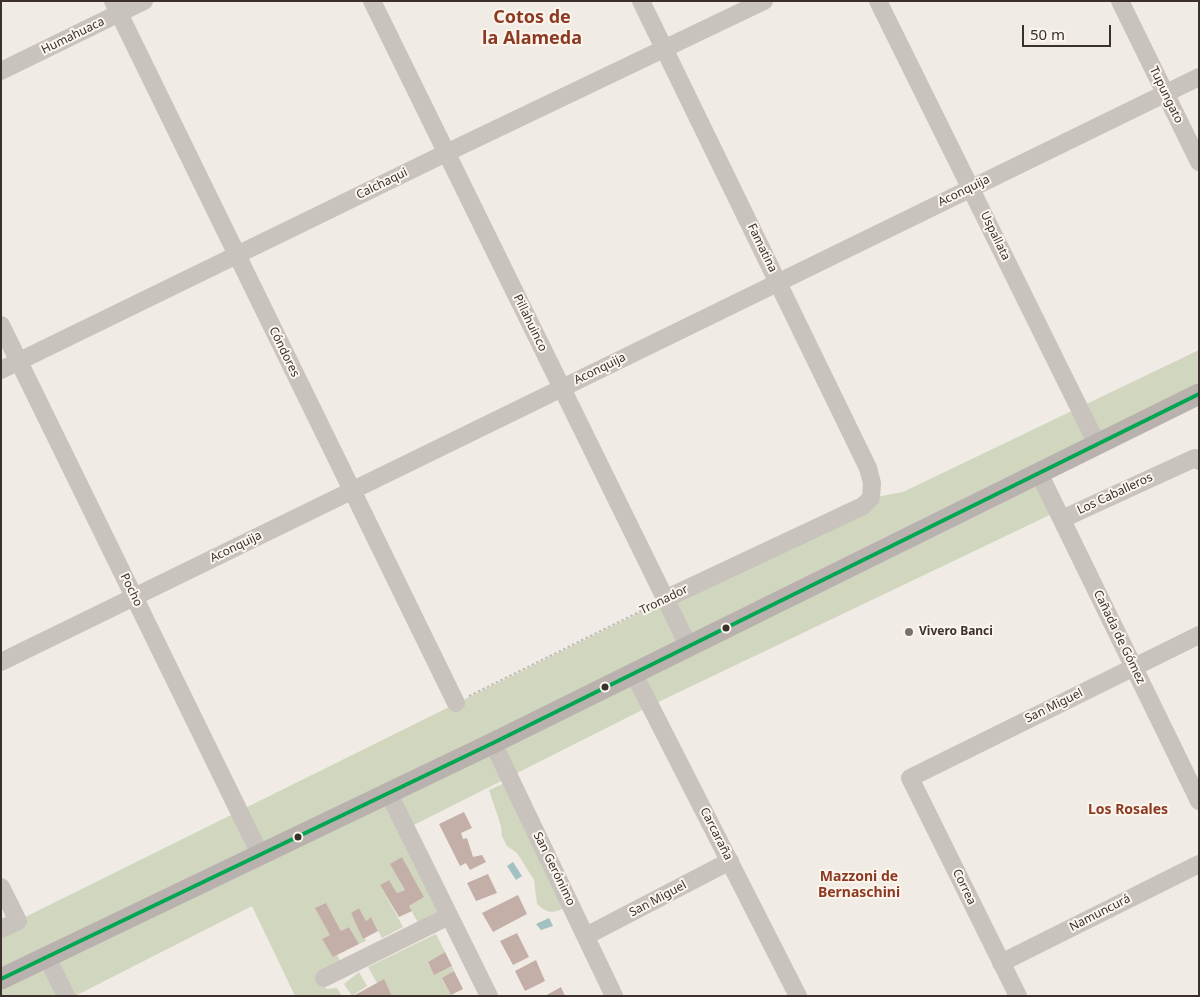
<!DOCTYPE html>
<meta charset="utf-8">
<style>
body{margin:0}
#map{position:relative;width:1200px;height:997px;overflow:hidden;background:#f0ebe5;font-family:"Noto Sans",sans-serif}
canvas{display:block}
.frame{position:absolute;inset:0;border:2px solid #3b302b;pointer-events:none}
.scale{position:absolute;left:1022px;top:25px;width:89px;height:22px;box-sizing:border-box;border:2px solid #3b302b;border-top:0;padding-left:6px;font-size:15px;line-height:18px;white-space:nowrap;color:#3b302b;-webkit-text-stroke:4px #fbf5ee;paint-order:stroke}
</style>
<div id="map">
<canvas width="1200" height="997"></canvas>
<div class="frame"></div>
<div class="scale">50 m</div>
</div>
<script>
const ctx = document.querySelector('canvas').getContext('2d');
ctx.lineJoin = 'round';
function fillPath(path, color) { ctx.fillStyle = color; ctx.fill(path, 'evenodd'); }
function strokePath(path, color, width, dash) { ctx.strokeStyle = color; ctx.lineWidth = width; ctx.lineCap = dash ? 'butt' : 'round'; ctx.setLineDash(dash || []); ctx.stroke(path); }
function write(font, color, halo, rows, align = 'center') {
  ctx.font = font + ' "Noto Sans",sans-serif'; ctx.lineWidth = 4; ctx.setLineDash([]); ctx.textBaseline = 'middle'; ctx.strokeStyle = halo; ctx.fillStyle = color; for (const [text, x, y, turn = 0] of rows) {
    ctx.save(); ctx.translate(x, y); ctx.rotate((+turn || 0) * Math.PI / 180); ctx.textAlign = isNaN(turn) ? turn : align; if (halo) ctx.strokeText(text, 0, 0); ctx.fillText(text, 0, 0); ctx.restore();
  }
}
const green = new Path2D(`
 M1199,350V394L1039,473L1058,511L650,706L402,831L441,915L419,925L409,906L424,897L402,857L391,864L405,890L397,893L389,880L380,885L403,927L382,938L371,917L366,921L359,908L351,913L366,941L359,944L349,927L341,931L326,903L330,935L322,939L333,956L337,955L341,962L318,980L327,989L337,988L342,996H295L252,906L75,996H1V929L871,498L903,492Z
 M505,783L564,908C552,914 547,913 537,904L534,880L517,853L507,846L502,836L501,826L489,790Z
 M436,934L445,952L428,962L434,975L452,966L454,971L442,979L451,995L392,996L384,980L377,983L368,967Z
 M359,972L367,986L352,996L344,984Z`);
const water = new Path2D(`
 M513,862L522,876L516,880L507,866Z
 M549,918L553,926L541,930L536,924Z`);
const building = new Path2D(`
 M464,812L472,828L461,833L463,839L467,838L473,857L482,855L486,862L470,870L466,863L460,866L439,824Z
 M402,857L424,897L409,906L412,911L399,917L380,885L389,880L397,893L405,890L390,864Z
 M488,874L497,893L476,901L467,883Z
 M518,895L527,914L493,932L482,913Z
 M326,903L341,931L349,927L359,944L333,957L322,939L330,935L315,908Z
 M359,908L366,921L371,917L378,931L363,939L351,913Z
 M517,933L529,957L513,965L500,941Z
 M445,952L452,966L434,975L428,962Z
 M536,960L545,981L525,991L515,971Z
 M454,971L463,989L451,995L442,978Z
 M384,979L392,996H353L377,983Z
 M561,987L565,996H545Z`);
const path = new Path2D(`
 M469,696L653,605`);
const minor = new Path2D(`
 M113,1L456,703
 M372,1L688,645
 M641,1L868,468L872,483L871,498L863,506L665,599
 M878,1L1097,444
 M1120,1L1199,162
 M1,71L144,1
 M1,325L260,854
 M1,370L446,153L764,1
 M1039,473L1199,801
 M1062,519L1195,458L1199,461
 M1,662L1199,77
 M633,672L798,996
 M493,743L614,996
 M388,792L489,996
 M1,887L18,921L1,929
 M586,936L730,861
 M47,957L66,996
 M1001,963L1199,864
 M324,978L449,916
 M1018,996L910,778L1199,635`);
const major = new Path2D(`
 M1,979L493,743L1199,394`);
const bus1 = new Path2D(`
 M1,979L493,743L1199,394`);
const markers = [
 [726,628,4.5,"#3b302b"],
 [909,632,5,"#7a716c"],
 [605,687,4.5,"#3b302b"],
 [298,837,4.5,"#3b302b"]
];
const streetNames = [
 ["Humahuaca",73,36,-26],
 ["Tupungato",1166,95,64],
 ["Calchaqui",382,184,-26],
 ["Aconquija",964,191,-26],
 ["Uspallata",995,236,64],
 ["Famatina",762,248,64],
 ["Pillahuinco",530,323,64],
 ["Cóndores",284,352,64],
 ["Aconquija",600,369,-26],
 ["Los Caballeros",1115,494,-25],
 ["Aconquija",236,547,-26],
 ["Pocho",131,590,64],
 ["Tronador",664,600,-26],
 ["Cañada de Gómez",1119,637,64],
 ["San Miguel",1054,706,-26],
 ["Carcaraña",716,834,63],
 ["San Gerónimo",554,869,64],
 ["Correa",964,887,64],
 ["San Miguel",658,899,-28],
 ["Namuncurá",1100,913,-27]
];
const poiNames = [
 ["Vivero Banci",919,632]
];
const neighbourhoodNames = [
 ["Los Rosales",1128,810],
 ["Mazzoni de",859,877],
 ["Bernaschini",859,893]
];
const districtNames = [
 ["Cotos de",532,18],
 ["la Alameda",532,39]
];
fillPath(green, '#d1d6bf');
fillPath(water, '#a1c2c1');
fillPath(building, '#c3afa7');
strokePath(path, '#c2bbb6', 2, [2.5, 2.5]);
strokePath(minor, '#c9c3be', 18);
strokePath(major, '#b8b1ad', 21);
strokePath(bus1, '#00a651', 4);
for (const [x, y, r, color] of markers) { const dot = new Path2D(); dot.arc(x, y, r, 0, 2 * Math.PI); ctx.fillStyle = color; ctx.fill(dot); strokePath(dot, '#fbf5ee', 2); }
write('12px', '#3b302b', '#fbf5ee', streetNames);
write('bold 12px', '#3b302b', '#fbf5ee', poiNames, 'left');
write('bold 14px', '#8c3b22', '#fbf5ee', neighbourhoodNames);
write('bold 18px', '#8c3b22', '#fbf5ee', districtNames);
</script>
